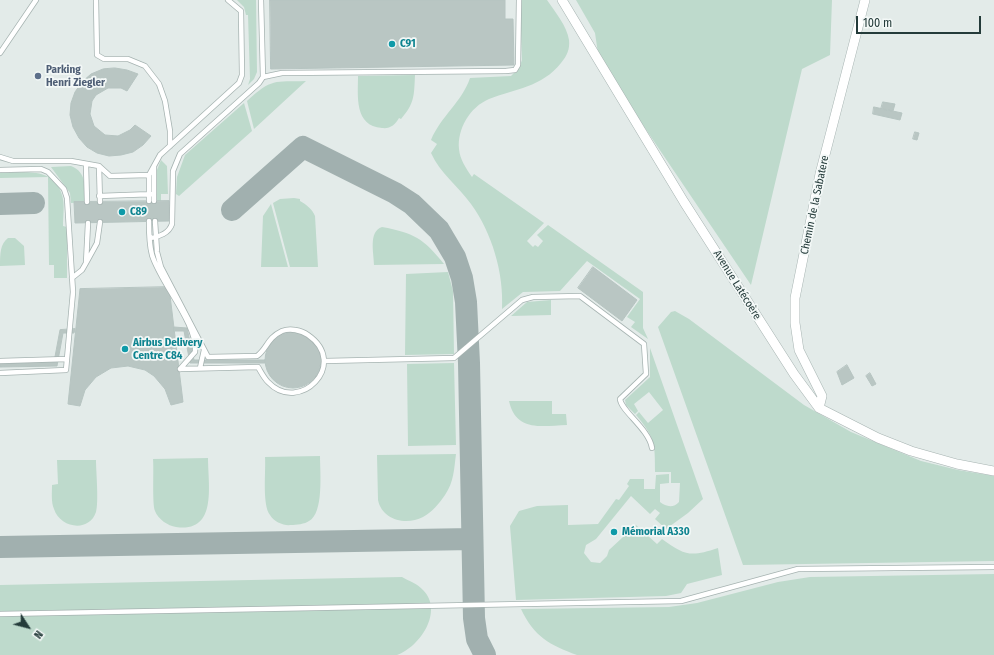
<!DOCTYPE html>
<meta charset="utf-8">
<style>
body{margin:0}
#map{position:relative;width:994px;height:655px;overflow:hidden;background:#e3ebe9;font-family:"Fira Sans Condensed",sans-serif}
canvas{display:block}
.north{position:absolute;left:8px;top:607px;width:40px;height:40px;-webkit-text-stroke:3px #f3f8f7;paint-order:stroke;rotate:126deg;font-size:11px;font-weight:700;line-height:16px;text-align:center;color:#243b3a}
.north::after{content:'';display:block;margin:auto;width:14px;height:18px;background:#243b3a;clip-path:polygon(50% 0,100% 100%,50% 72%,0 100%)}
.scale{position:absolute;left:856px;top:16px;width:125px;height:18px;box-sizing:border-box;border:2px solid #243b3a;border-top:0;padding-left:5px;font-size:12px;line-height:14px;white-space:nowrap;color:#243b3a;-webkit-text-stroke:3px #f3f8f7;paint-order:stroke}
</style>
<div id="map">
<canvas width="994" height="655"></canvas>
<div class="north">N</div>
<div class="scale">100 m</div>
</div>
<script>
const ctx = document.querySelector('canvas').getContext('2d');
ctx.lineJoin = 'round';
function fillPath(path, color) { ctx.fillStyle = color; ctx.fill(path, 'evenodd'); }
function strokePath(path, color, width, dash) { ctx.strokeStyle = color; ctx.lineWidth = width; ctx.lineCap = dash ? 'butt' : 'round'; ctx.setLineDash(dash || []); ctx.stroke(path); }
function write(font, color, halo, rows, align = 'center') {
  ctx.font = font + ' "Fira Sans Condensed",sans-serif'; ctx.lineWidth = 3.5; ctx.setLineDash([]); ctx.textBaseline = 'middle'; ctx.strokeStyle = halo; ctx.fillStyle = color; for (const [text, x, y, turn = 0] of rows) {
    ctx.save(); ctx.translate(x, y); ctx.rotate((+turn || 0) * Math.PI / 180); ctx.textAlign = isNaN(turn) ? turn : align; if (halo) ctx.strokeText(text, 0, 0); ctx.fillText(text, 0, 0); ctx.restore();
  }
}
const green = new Path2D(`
 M237,0H256L257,72L254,79L248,85L250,79L248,15H246L244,7Z
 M520,0H547C555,12 567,26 569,40C570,49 567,56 561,63C542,87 515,89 489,99C470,107 457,129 459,149C460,160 466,168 472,177L474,174L544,223L527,241L533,247L535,245L538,247L543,241L537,235L548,225L643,292V328L648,339L631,327L635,322L627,317L640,299L587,261L560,291L523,292L502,309C504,273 492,233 471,204C458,186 440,173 431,153L437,144L431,140C441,116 462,102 470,78L511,76L519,68L522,60Z
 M576,0H832L830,55L802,69L751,285L599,60L595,33Z
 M415,75C414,95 415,103 401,119L399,118C395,125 390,129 382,128C354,126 358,96 358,76Z
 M306,81L254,129L247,101C272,78 274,82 306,81Z
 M244,103L252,131L179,196L176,194L177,177L185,155Z
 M161,160L167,166L168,194H161V201H156L157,170Z
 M71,166C87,172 85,188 85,202L71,203L70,193L51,167Z
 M0,173C23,173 54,166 62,195C65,204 63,216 63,226L67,227V278H54V265H49L48,177L0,178Z
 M294,198L300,199V201C307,205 312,209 315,216L318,267H290L273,203L280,199Z
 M271,204L288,267H261L263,216Z
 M382,227C414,233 423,238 444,264L374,265C374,253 368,232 382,227Z
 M8,238H15L24,246L25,265L0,266C0,254 0,244 8,238Z
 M448,272L453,291L454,354L405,355L406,274Z
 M551,300V315L511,316L527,302Z
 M675,311L689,319L804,405L851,432L921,461L958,470L994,476V561L743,565L658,327L671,312Z
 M650,348L703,499L688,513L666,529L655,519L660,513L655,509L650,514L631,496L596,539L586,545L584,553L591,562L600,563L607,556L609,550L636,525L657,544L662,539C685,556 691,557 718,548L722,575L687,584L681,593L666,596L516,600L510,526L519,511L537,506L568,505V525L598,524L616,499L619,500L629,486L627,484L630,479H644V489H655L656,475L669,474V483L660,484V502C666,507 674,508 679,502L680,483H671V472H655C655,443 655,438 636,415L639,412L648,423L663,410L649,392L634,404L638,411L635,414L626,405L625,400L650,377Z
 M454,363L456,445L408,446L407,364Z
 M509,401H552V414H566L567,425C541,426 516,432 509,401Z
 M456,454C454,469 454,482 445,495C439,504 432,512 423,517C406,526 382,520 378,500L377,455Z
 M320,456C320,472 324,513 309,521C305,524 296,525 291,525C284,526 274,522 270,515C262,505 266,470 265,457Z
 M208,458C208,485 218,533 176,527C168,526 158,519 155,511C152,504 154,469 153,459Z
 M57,460H96C96,472 99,502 96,512C89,533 60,528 54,509C51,502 52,493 52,485L58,484Z
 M994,574V655H577C550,645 534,637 521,609L669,607L697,603L778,582L810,577Z
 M402,577C409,581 418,584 423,590C444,611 420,647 397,655H0V585Z`);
const taxiway = new Path2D(`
 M0,204L34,203
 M232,210L303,147L395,193L412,204L439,230L455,257L462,278L466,302L469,363L474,618L477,639L485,655
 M0,547L472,539`);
const building = new Path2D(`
 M270,0H505V19H513L514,65L271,69Z
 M115,68L127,70L138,74L127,91L121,88H108L96,95L92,101L90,114L94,126L105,135L118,136L130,130L135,125L151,136L143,145L133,152L121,155L109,156L97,153L87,147L79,138L73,127L70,115L71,103L75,92L82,82L91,74L103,69Z
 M883,102L895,104L893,111L881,109Z
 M874,107L902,113L900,120L873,114Z
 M915,132L919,133L917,140L913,139Z
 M169,201V221L75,223L74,202Z
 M593,267L637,300L622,321L578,288Z
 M169,287L183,402L171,405L165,389L154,376L145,370L128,366L111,368L96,377L85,390L80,406L68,404L80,289Z
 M174,327L187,328L194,360H265V363H190L184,331H174Z
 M75,329L74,333H63L57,366L0,367V364L54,362L60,330Z
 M265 360a28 28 0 1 1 56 0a28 28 0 1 1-56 0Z
 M847,365L854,378L842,385L837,372Z
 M870,373L876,384L872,386L866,376Z`);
const lane = new Path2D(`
 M96,0L97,55L104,59H128L145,66L159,84L165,101L170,131V146
 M0,53L36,0
 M263,77L282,73L506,71L515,70L518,65L519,0
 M0,157L13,161H71L99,166L110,176L149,175
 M86,165L87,202
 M99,166L100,202
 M0,170L41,169L48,172L64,189L67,198L73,292L66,370L0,373
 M99,196L154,194
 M149,201V175L160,155L239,83L242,75L241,11L228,0
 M154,201V166
 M149,221C149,232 149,244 152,255C161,284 198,324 195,352L180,369
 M155,221L157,252L161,267L208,357L257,356C267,349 267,338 282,331C290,328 301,330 308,335C350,364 299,415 268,382C264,378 261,372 258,367L180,369
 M88,223L86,263L97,243L100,222
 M150,238C159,237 169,233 172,224L173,171L180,154L259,83L263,77L261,0
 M72,278L82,270L86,263
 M0,361L67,359
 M325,361L454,358L522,300L533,297L580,296L644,344L646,374L620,399C621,411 649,429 652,448
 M200,368L204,350
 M0,614L681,601L798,569L994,567`);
const street = new Path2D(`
 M562,0L684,202L794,374L819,408L878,438L911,451L957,464L994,471
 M819,408L822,396L799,350L795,323V298L820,174L865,0`);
const markers = [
 [392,44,4,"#0f9aa8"],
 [38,76,4,"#5c6f8a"],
 [122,212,4,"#0f9aa8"],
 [125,349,4,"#0f9aa8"],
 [614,532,4,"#0f9aa8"]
];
const cultureNames = [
 ["C91",400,44],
 ["C89",130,212],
 ["Airbus Delivery",133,343],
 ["Centre C84",133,356],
 ["Mémorial A330",622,532]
];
const serviceNames = [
 ["Parking",46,70],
 ["Henri Ziegler",46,83]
];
const streetNames = [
 ["Chemin de la Sabatere",815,205,-78],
 ["Avenue Latécoère",737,285,58]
];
fillPath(green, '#bedacc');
strokePath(taxiway, '#a1b0af', 22);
fillPath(building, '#b9c6c3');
strokePath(building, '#b6c4c1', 1);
strokePath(lane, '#a6b3b1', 6);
strokePath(street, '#a6b3b1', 10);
strokePath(lane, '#fff', 4.5);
strokePath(street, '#fff', 9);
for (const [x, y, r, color] of markers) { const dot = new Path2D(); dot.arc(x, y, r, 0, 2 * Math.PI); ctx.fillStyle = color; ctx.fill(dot); strokePath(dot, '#f3f8f7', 1.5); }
write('bold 11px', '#0d838f', '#f3f8f7', cultureNames, 'left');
write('bold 11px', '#4e5e75', '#f3f8f7', serviceNames, 'left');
write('11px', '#243b3a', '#f3f8f7', streetNames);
</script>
